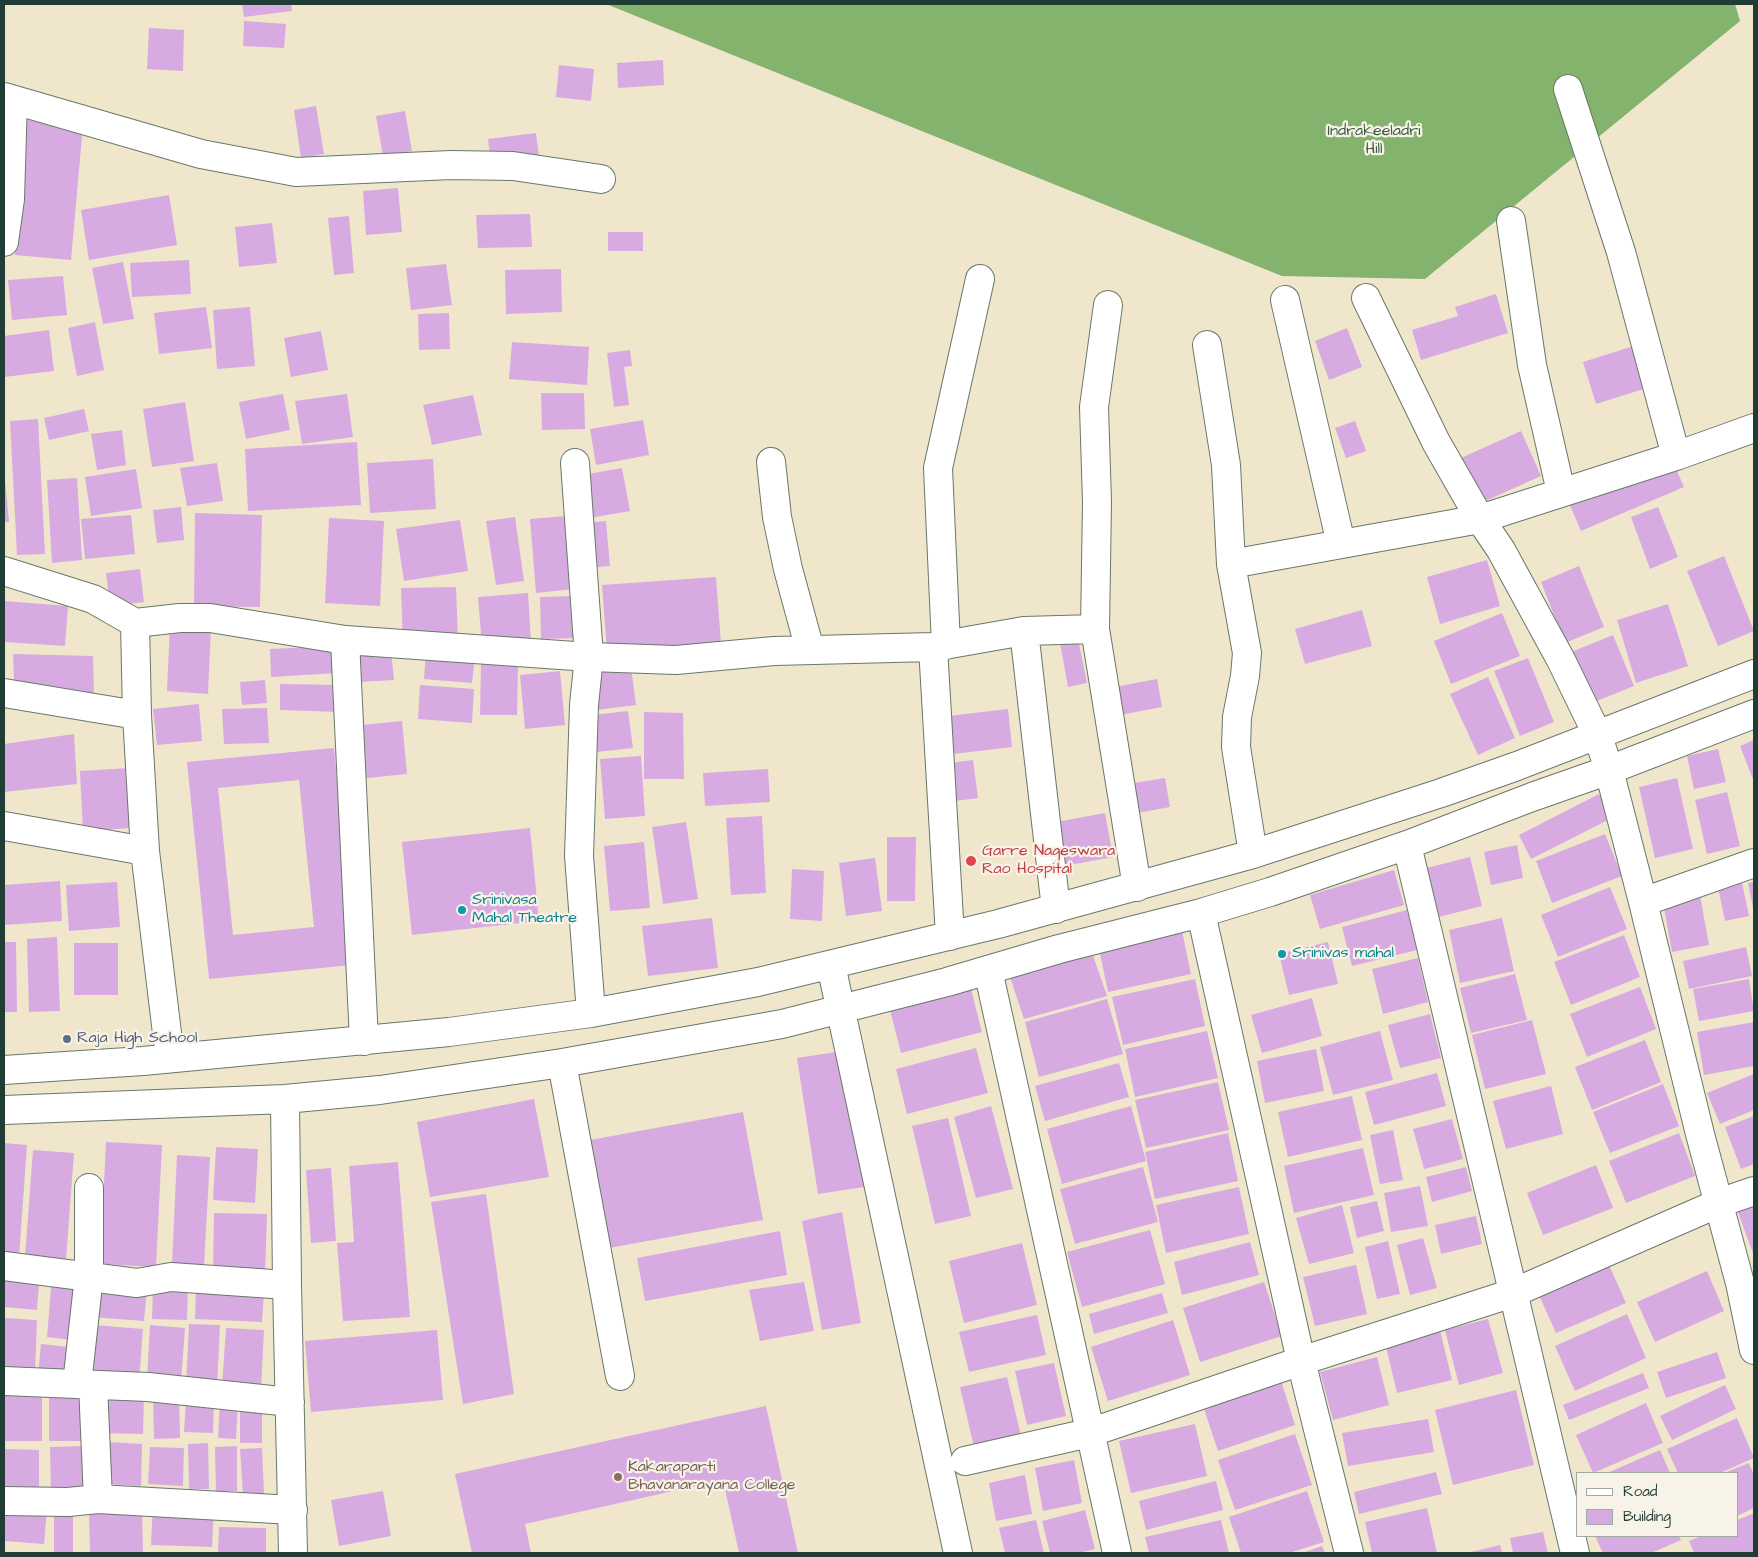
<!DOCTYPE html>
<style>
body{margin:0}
#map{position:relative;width:1758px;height:1557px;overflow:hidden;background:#f0e6cc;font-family:"Architects Daughter",sans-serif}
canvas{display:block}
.frame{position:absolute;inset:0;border:5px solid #1f3d34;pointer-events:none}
.legend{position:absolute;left:1576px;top:1472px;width:162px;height:65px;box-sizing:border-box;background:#f7f3e8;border:1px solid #a1aaa0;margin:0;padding:6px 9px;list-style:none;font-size:15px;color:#1f3d34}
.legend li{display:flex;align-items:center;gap:10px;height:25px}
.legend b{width:25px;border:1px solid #a1aaa0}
</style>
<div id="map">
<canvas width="1758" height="1557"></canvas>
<div class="frame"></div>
<ul class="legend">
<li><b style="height:6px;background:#fff"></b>Road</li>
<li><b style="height:14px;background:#d7abe2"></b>Building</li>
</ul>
</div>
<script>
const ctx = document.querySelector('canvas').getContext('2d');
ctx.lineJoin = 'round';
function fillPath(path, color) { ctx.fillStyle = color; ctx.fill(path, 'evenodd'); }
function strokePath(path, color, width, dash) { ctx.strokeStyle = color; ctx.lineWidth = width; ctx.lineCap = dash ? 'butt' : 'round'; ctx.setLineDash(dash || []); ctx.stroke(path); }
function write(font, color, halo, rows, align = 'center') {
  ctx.font = font + ' "Architects Daughter",sans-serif'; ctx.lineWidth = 4.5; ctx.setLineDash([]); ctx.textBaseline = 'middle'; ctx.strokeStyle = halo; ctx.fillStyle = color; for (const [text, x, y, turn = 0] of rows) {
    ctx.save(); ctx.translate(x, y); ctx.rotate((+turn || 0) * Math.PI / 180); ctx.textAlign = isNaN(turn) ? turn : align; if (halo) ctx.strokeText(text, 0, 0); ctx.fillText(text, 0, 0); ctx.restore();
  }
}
const forest = new Path2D(`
 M606,4H1735L1740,21L1425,279L1282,276Z`);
const building = new Path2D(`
 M242,4H291L292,11L244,17Z
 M244,21L286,24L284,48L243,46Z
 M149,28L184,30L183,71L147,69Z
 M663,60L664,85L618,88L617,63Z
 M559,65L594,69L591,101L556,97Z
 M316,106L324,154L301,158L294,110Z
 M405,111L412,151L383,156L376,116Z
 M27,120L83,125L71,260L15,255Z
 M536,133L539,157L491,163L488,139Z
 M398,188L402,232L366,235L363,191Z
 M169,195L177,245L89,260L81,210Z
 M530,214L532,247L478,248L476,215Z
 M349,216L354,273L334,275L328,218Z
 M272,223L277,263L239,267L235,227Z
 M608,232H643V251H608Z
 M189,260L191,294L132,297L130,263Z
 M123,262L134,319L103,324L92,268Z
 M446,264L452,305L411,310L406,268Z
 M561,269L562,312L506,314L505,270Z
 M63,276L67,315L12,320L8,280Z
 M1496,294L1508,333L1421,360L1412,330L1458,316L1455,307Z
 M206,307L212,348L159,354L154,313Z
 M250,307L255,366L217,369L213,310Z
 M449,313L450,349L419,350L418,314Z
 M95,322L104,370L77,376L68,328Z
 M1347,328L1362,367L1329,380L1315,341Z
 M49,330L54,371L4,377V336Z
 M321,331L328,370L291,377L284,338Z
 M512,342L589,347L587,385L509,379Z
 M1637,345L1650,387L1596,404L1583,362Z
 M630,350L632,366L624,367L629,405L614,407L607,353Z
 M541,393H584L585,429L542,430Z
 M283,394L290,430L246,439L239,402Z
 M347,394L353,437L302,444L295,401Z
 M473,395L482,435L432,445L423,405Z
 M185,402L194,461L152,467L143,409Z
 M84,409L89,431L49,440L44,418Z
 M38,419L45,554L17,555L10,421Z
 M643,420L649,455L596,465L590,429Z
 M1355,421L1366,451L1346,458L1335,428Z
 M122,430L126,465L97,470L91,434Z
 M1521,431L1541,476L1481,503L1461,458Z
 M357,442L361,505L248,511L245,449Z
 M433,459L436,509L370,513L367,463Z
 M1672,460L1684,487L1581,531L1569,503Z
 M217,463L223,501L187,506L180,468Z
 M622,468L630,511L584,519L577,476Z
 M136,469L142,508L91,516L85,477Z
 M77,478L82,560L52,563L47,480Z
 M4,479H5L9,522H4Z
 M181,507L184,540L157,543L153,510Z
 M1658,507L1678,557L1650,569L1631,517Z
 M195,513L262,515L260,607L194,606Z
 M131,515L135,554L85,559L81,519Z
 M567,516L574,589L536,593L530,519Z
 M515,517L524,581L496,585L486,521Z
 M329,518L384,521L380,606L325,603Z
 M460,520L468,571L404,581L396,529Z
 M606,521L610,566L587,568L583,523Z
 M1724,556L1754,631L1718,646L1687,571Z
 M1487,560L1500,606L1440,624L1427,577Z
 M1579,566L1604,627L1565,643L1541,582Z
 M140,569L144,602L110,606L106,573Z
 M716,577L721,643L607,651L602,585Z
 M456,587L458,641L403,643L401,588Z
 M528,593L531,642L482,646L478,597Z
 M573,596L574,638L541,639L540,597Z
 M4,601L68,606L65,646L4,642Z
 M1668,604L1688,666L1636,683L1617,620Z
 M1362,610L1372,646L1305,664L1295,629Z
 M1502,613L1520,656L1451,684L1434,641Z
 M170,626L211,627L208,694L167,691Z
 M1613,635L1634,686L1592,703L1571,652Z
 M1078,639L1087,683L1068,687L1060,643Z
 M335,646L337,673L271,677L270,649Z
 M391,650L394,680L358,682L355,652Z
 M426,652L475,657L472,683L424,679Z
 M13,654L93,656L94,693L14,680Z
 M1528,658L1554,722L1520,736L1494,671Z
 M481,664L518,665L517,715H480Z
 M631,667L636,705L597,710L593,672Z
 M560,671L565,725L525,729L520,675Z
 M1488,677L1515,738L1478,755L1450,694Z
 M1157,679L1162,707L1115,716L1109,688Z
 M265,680L267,703L242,705L240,682Z
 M280,684L341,685L340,712L280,710Z
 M420,685L474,689L472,723L418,719Z
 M199,704L202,741L157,745L153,709Z
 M267,708L269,743L224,744L222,709Z
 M1008,709L1012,747L945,755L940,717Z
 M628,711L633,748L597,752L593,715Z
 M644,712L683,713L684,779H644Z
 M402,721L407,774L357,779L352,726Z
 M74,734L77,784L4,792V744Z
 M1754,740V782L1740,746Z
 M334,748L354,962L352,965L209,979L187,762ZM299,780L314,927L233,935L218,788Z
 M1718,749L1726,782L1694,789L1687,756Z
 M641,756L645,816L605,819L600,759Z
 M973,760L978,798L948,802L943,764Z
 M129,768L132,828L83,831L80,771Z
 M768,769L770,802L705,806L703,773Z
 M1165,778L1170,807L1132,814L1128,784Z
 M1677,778L1693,849L1655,858L1639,787Z
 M1727,792L1740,846L1707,854L1695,800Z
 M1599,794L1612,818L1531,859L1519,835Z
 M1105,813L1113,857L1059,867L1051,823Z
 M762,816L766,893L731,895L726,818Z
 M686,822L698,899L663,904L652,827Z
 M530,828L539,921L412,935L402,842Z
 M1605,834L1622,876L1552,903L1536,861Z
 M887,837H916L915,901H887Z
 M644,842L650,908L610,911L604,846Z
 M1517,845L1523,878L1491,885L1484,852Z
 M1470,857L1482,906L1431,919L1419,870Z
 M875,858L882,911L846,916L839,863Z
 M792,869L824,871L822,921L790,919Z
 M1394,870L1404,905L1320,929L1310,895Z
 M1741,878L1749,916L1725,921L1717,883Z
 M60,881L62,921L4,925V885Z
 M117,882L120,927L69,931L66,885Z
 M1754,882V908H1753L1748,883Z
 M1610,887L1627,929L1558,957L1541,915Z
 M1700,895L1709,945L1672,952L1663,902Z
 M1407,910L1417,950L1352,966L1342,927Z
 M712,918L718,968L648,976L642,926Z
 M1502,918L1514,971L1460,983L1449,930Z
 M1181,926L1191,974L1108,992L1098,944Z
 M1624,935L1640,977L1571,1005L1554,962Z
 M57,937L60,1011L29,1012L27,939Z
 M4,942H16L17,1012H4Z
 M1328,942L1338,984L1289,995L1279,954Z
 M74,943H118V995H74Z
 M1089,944L1107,996L1024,1019L1008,971Z
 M1746,947L1752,976L1689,989L1683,961Z
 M1418,958L1428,1002L1383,1014L1372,969Z
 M1515,974L1527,1020L1471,1033L1460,988Z
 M1195,979L1205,1026L1123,1045L1112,997Z
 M1749,979L1754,1011L1699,1021L1693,989Z
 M1640,987L1656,1029L1587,1057L1570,1014Z
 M971,989L982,1032L901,1053L890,1010Z
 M1312,998L1322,1036L1262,1053L1251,1015Z
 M1107,999L1123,1054L1039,1077L1025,1022Z
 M1430,1014L1441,1058L1400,1068L1388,1025Z
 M1532,1020L1546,1074L1485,1089L1472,1035Z
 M1754,1022V1066L1704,1075L1697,1032Z
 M1207,1031L1218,1078L1135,1097L1125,1049Z
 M1380,1031L1393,1080L1333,1095L1320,1047Z
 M1645,1040L1661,1082L1592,1110L1575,1067Z
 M976,1048L988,1093L907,1114L896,1069Z
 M1316,1049L1324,1091L1265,1103L1257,1061Z
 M849,1050L870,1186L818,1194L797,1058Z
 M1119,1063L1129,1097L1045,1121L1035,1086Z
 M1437,1073L1446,1106L1374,1125L1365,1092Z
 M1754,1074V1110L1720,1124L1707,1093Z
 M1218,1082L1229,1130L1146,1148L1135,1100Z
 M1663,1084L1679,1126L1610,1153L1593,1112Z
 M1551,1086L1563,1134L1506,1149L1493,1101Z
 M1352,1096L1362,1140L1288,1157L1278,1112Z
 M534,1099L549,1177L430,1197L417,1122Z
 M991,1106L1013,1189L976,1198L954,1117Z
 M1131,1106L1146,1161L1062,1184L1047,1129Z
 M743,1112L763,1220L609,1248L590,1140Z
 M1754,1116V1164L1741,1169L1725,1127Z
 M948,1118L971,1216L935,1224L912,1126Z
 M1452,1119L1463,1159L1424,1169L1413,1129Z
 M1393,1130L1403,1180L1380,1184L1370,1135Z
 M1228,1133L1238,1181L1155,1199L1145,1152Z
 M1679,1133L1695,1176L1626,1203L1609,1161Z
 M106,1142L162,1145L156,1267L100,1264Z
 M4,1143L27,1145L19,1258L4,1257Z
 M216,1147L258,1149L255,1203L213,1200Z
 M1363,1148L1374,1195L1294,1213L1284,1166Z
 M33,1150L74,1153L66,1259L25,1256Z
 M177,1155L210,1157L204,1266L172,1264Z
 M398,1162L410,1317L343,1321L337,1243L354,1242L349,1166Z
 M1596,1165L1613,1208L1543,1235L1527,1193Z
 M1143,1167L1158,1222L1075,1244L1060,1189Z
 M1466,1167L1472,1191L1432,1202L1426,1177Z
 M331,1168L336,1241L311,1243L306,1170Z
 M1420,1186L1428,1226L1391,1232L1384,1193Z
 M1239,1187L1249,1234L1166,1253L1156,1205Z
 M486,1194L514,1394L463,1404L431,1202Z
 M1377,1201L1384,1231L1357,1238L1350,1207Z
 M1754,1204V1256L1737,1210Z
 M1342,1205L1354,1253L1309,1264L1296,1218Z
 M842,1212L861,1323L822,1330L802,1221Z
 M214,1213L267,1214L265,1274L213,1273Z
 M1476,1216L1482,1244L1441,1254L1435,1225Z
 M1150,1230L1165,1284L1082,1307L1067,1252Z
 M780,1231L787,1275L645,1301L637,1258Z
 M1423,1238L1437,1288L1410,1295L1397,1245Z
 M1388,1241L1400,1294L1377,1299L1365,1247Z
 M1250,1242L1259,1275L1182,1295L1174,1262Z
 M1022,1243L1037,1305L964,1323L949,1261Z
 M1608,1263L1626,1303L1556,1333L1538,1293Z
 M1356,1265L1367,1314L1315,1326L1303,1277Z
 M4,1269L40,1272L37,1310L4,1307Z
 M1707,1271L1724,1311L1655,1342L1637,1302Z
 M52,1276L86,1279L80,1341L47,1337Z
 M804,1282L814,1331L760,1341L749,1290Z
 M1264,1282L1282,1336L1200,1362L1183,1308Z
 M94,1283L147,1288L144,1321L92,1317Z
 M153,1283L188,1284L187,1320L152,1319Z
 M196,1287L264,1291L262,1322L195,1319Z
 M1162,1293L1168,1313L1094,1334L1089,1314Z
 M1627,1314L1646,1358L1575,1391L1555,1346Z
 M1037,1315L1046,1355L969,1372L959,1332Z
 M4,1318L37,1320L35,1372L4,1371Z
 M1488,1319L1503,1373L1459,1385L1445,1330Z
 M1173,1320L1190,1375L1108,1401L1091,1347Z
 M189,1324L220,1325L217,1387L186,1386Z
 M93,1325L143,1329L139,1382L89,1378Z
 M150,1325L185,1328L181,1382L147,1379Z
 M226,1328L264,1330L261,1389L222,1387Z
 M437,1330L443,1400L311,1412L305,1341Z
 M1440,1330L1452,1380L1397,1393L1385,1342Z
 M41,1344L78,1348L73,1380L38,1376Z
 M1717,1352L1726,1378L1666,1398L1657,1372Z
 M1377,1357L1389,1405L1333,1420L1320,1372Z
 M1054,1363L1066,1416L1027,1425L1015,1371Z
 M1643,1373L1649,1388L1569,1420L1563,1405Z
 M1279,1374L1295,1425L1218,1451L1201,1400Z
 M1007,1377L1021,1436L974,1447L960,1387Z
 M4,1385H42V1441H4Z
 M1725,1385L1736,1409L1672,1440L1660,1416Z
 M49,1390H88V1441H49Z
 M1516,1390L1534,1465L1453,1485L1435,1410Z
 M100,1392L144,1393L143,1434L98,1433Z
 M153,1397H179L180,1438L154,1439Z
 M186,1399L214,1401L213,1433L184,1432Z
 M220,1401L238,1402L236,1439L218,1438Z
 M1646,1403L1663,1443L1593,1473L1576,1435Z
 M766,1406L798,1553H739L723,1480L525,1524L531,1553H472L455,1474Z
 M240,1409H262V1443H240Z
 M1737,1418L1754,1458L1720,1473H1678L1667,1449Z
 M1428,1419L1434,1452L1348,1466L1342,1433Z
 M1195,1424L1207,1476L1131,1493L1119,1441Z
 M1295,1434L1312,1485L1235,1510L1218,1460Z
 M107,1442L142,1444L141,1486L105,1484Z
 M208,1443L209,1489H189L188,1444Z
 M89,1446L91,1493L51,1494L50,1447Z
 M237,1446V1491H216L215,1447Z
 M150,1447L184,1448L183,1486L148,1484Z
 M262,1448L264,1495L243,1496L240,1449Z
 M4,1449L39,1450V1495L4,1494Z
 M1660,1450L1670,1473H1607Z
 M1074,1460L1082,1503L1043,1511L1035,1468Z
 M1749,1463L1754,1475V1508L1737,1516V1473H1724Z
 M1436,1472L1442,1494L1359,1514L1354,1492Z
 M1025,1475L1032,1514L996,1521L989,1483Z
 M1216,1481L1223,1510L1146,1530L1139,1501Z
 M383,1491L391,1536L339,1546L331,1500Z
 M1307,1491L1324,1542L1289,1553H1241L1229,1517Z
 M153,1504L214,1506L212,1547L151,1545Z
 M4,1506L47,1510L44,1544L4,1541Z
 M142,1508L143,1553H90L89,1509Z
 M1427,1508L1437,1553H1372L1365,1522Z
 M1085,1510L1095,1549L1079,1553H1050L1042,1521Z
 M1754,1513V1553H1694L1689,1541L1702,1536H1737V1520Z
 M54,1515H73V1553H54Z
 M1036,1520L1044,1553H1005L999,1528Z
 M1221,1520L1229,1553H1149L1145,1537Z
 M219,1527L266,1528V1553H218Z
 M1543,1532L1548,1553H1513L1510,1538Z
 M1595,1536H1679L1681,1540L1651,1553H1603Z
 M1500,1545L1502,1553H1467Z
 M1322,1546L1325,1553H1302Z`);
const minor = new Path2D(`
 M1568,89L1621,252L1676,456
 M4,97L201,154L296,172L451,165L513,166L601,179
 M1511,221L1532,365L1561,492
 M4,242L10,199L13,100
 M1366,298L1436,442L1480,519L1501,550L1561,660L1598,736L1609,770L1643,902L1700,1134L1740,1283L1754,1350
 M1285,300L1341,544
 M1207,345L1226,465L1231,564L1247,653L1245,676L1237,717L1236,747L1253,854
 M771,462L777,517L788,569L810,650
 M575,463L589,657L584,705L579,856L591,1013
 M1231,564L1480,519L1676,456L1754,428
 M4,571L93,599L135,623
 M1095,629L1097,502L1094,407L1108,305
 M1024,631L1095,629L1137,887
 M345,640L364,1041
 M946,645L938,468L980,279
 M933,647L1024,631L1056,909
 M4,693L137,715
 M4,826L145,851
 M1407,845L1575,1553
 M1643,902L1754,863
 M1201,913L1301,1361L1349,1553
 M831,965L958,1553
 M988,970L1117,1553
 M170,1058L145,851L137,715L135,623L180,618H210L345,640L589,657L676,660L774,651L933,647L950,936
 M562,1063L620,1376
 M4,1070L143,1061L449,1032L591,1013L758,982L998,924L1253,854L1441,793L1517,766L1754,674
 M285,1099L287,1285L293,1553
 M4,1110L285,1099L380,1090L562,1063L782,1024L947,982L1059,949L1201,913L1270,892L1407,845L1532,797L1609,770L1754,714
 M4,1266L137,1283L171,1277L287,1285
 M4,1381L148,1387L290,1402
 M77,1384L89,1276V1188
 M93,1385L98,1499
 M965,1461L1089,1433L1301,1361L1513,1293L1719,1203L1754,1191
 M4,1501L68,1502L98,1499L293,1510`);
const markers = [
 [971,861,6,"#e0444e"],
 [462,910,5,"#0f9aa8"],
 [1282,954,5,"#0f9aa8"],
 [67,1039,5,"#5c6f8a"],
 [618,1477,5,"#8d6e63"]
];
const parkNames = [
 ["Indrakeeladri",1374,132],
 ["Hill",1374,150]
];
const healthNames = [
 ["Garre Nageswara",982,852],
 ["Rao Hospital",982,870]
];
const cultureNames = [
 ["Srinivasa",472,901],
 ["Mahal Theatre",472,919],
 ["Srinivas mahal",1292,954]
];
const serviceNames = [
 ["Raja High School",77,1039]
];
const educationNames = [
 ["Kakaraparti",628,1468],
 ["Bhavanarayana College",628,1486]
];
fillPath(forest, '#83b36d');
fillPath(building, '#d7abe2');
strokePath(minor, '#687869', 30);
strokePath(minor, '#fff', 28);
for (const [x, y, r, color] of markers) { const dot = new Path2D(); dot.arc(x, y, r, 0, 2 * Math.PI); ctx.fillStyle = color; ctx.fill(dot); strokePath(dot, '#f7f3e8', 2); }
write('16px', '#3a5b43', '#f7f3e8', parkNames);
write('16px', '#be3a42', '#f7f3e8', healthNames, 'left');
write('16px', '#0d838f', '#f7f3e8', cultureNames, 'left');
write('16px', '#4e5e75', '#f7f3e8', serviceNames, 'left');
write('16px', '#785e54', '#f7f3e8', educationNames, 'left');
</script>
